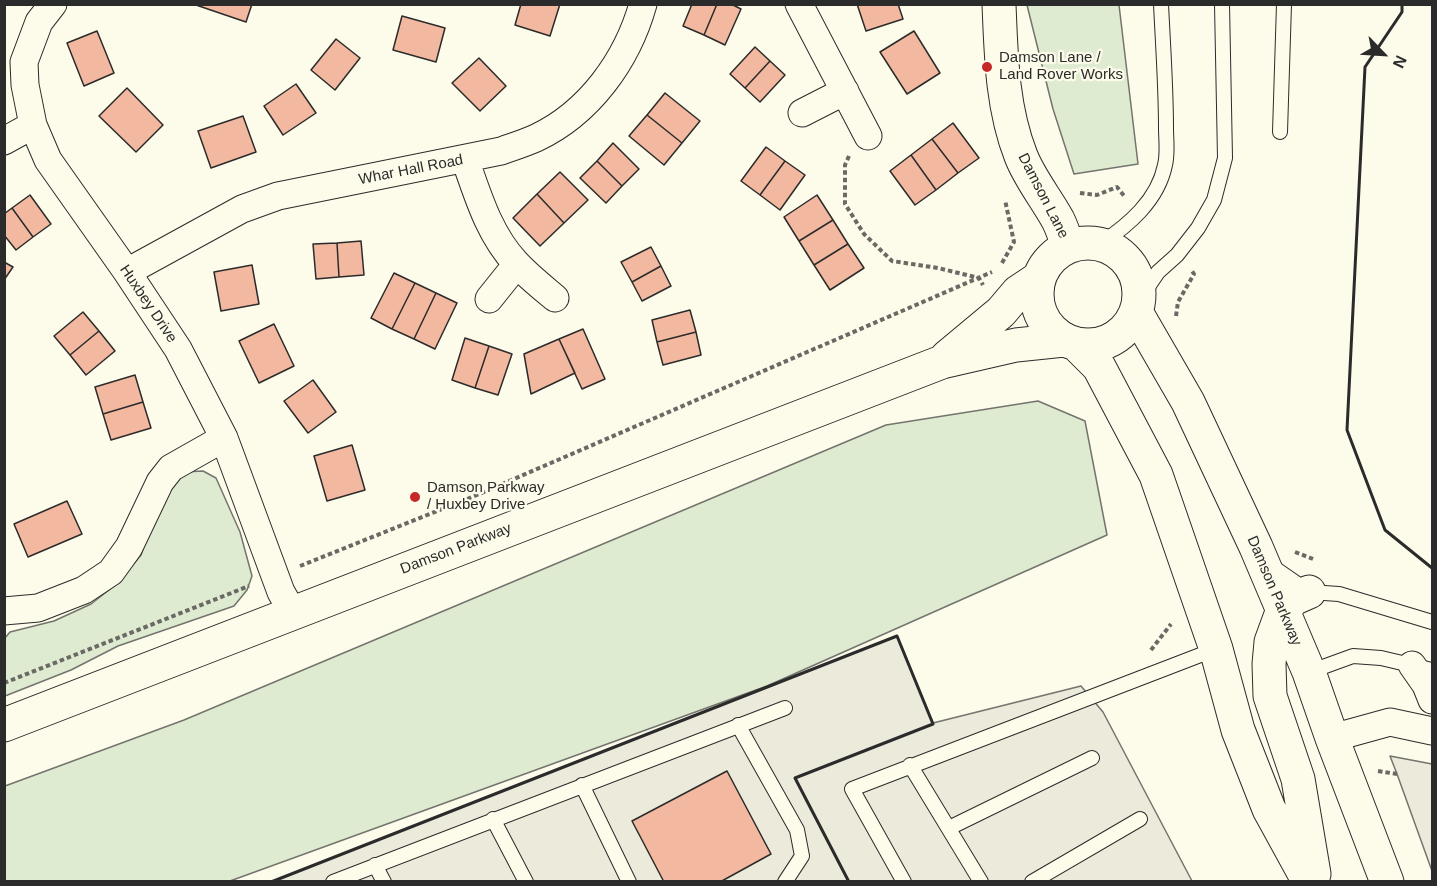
<!DOCTYPE html>
<style>
body{margin:0}
#map{position:relative;width:1437px;height:886px;overflow:hidden;background:#fdfbea;font-family:Arial,sans-serif}
canvas{display:block}
.frame{position:absolute;inset:0;border:6px solid #2b2b2b;pointer-events:none}
.north{position:absolute;left:1353px;top:24px;width:60px;height:60px;-webkit-text-stroke:4px #fdfbea;paint-order:stroke;rotate:115deg;font-size:16px;font-weight:700;line-height:24px;text-align:center;color:#2b2b2b}
.north::after{content:'';display:block;margin:auto;width:21px;height:27px;background:#2b2b2b;clip-path:polygon(50% 0,100% 100%,50% 72%,0 100%)}
</style>
<div id="map">
<canvas width="1437" height="886"></canvas>
<div class="frame"></div>
<div class="north">N</div>
</div>
<script>
const ctx = document.querySelector('canvas').getContext('2d');
ctx.lineJoin = 'round';
function fillPath(path, color) { ctx.fillStyle = color; ctx.fill(path, 'evenodd'); }
function strokePath(path, color, width, dash) { ctx.strokeStyle = color; ctx.lineWidth = width; ctx.lineCap = dash ? 'butt' : 'round'; ctx.setLineDash(dash || []); ctx.stroke(path); }
function write(font, color, halo, rows, align = 'center') {
  ctx.font = font + ' Arial,sans-serif'; ctx.lineWidth = 4.5; ctx.setLineDash([]); ctx.textBaseline = 'middle'; ctx.strokeStyle = halo; ctx.fillStyle = color; for (const [text, x, y, turn = 0] of rows) {
    ctx.save(); ctx.translate(x, y); ctx.rotate((+turn || 0) * Math.PI / 180); ctx.textAlign = isNaN(turn) ? turn : align; if (halo) ctx.strokeText(text, 0, 0); ctx.fillText(text, 0, 0); ctx.restore();
  }
}
const green = new Path2D(`
 M1027,5H1119L1138,164L1074,174L1053,109Z
 M1038,401L1085,421L1107,535L767,686L230,881H5V786L184,720L886,425Z
 M203,471L216,478L240,532L252,576L247,590L234,606L118,646L71,670L5,696V638L10,632L54,621L91,604L118,583L141,555L158,505L184,472Z`);
const parking = new Path2D(`
 M897,636L933,723L1081,686L1103,712L1192,881L271,882Z
 M1390,756L1432,764V871L1397,774Z`);
const building = new Path2D(`
 M193,4H252L246,22Z
 M521,4H560L550,36L515,25Z
 M692,4H717L704,35L683,26Z
 M717,4H731L741,9L725,45L704,35Z
 M857,4H898L903,19L866,31Z
 M402,16L445,28L436,62L393,50Z
 M97,31L114,73L84,86L67,43Z
 M914,31L940,73L907,94L880,52Z
 M336,39L360,58L335,90L311,70Z
 M755,47L770,61L745,88L730,74Z
 M479,58L506,86L480,111L452,83Z
 M770,61L785,75L760,102L745,88Z
 M296,84L316,113L283,135L264,106Z
 M127,88L163,125L136,152L99,116Z
 M665,93L700,121L682,143L647,115Z
 M647,115L682,143L664,165L629,136Z
 M243,116L256,152L211,168L198,131Z
 M953,123L979,158L958,173L932,139Z
 M932,139L958,173L936,190L911,155Z
 M613,143L639,169L622,186L597,161Z
 M766,147L785,161L760,195L741,181Z
 M911,155L936,190L915,205L890,171Z
 M597,161L622,186L606,203L580,178Z
 M785,161L805,175L780,210L760,195Z
 M560,172L588,200L564,223L537,194Z
 M537,194L564,223L540,246L513,218Z
 M30,195L51,224L33,237L12,208Z
 M817,195L833,220L799,241L784,217Z
 M12,208L33,237L16,250L4,235V214Z
 M833,220L848,244L814,265L799,241Z
 M361,241L364,275L339,277L337,243Z
 M337,243L339,277L316,279L313,244Z
 M848,244L864,268L830,290L814,265Z
 M651,247L661,266L632,282L621,262Z
 M4,262L13,267L4,280Z
 M252,265L259,304L221,311L214,272Z
 M661,266L671,286L642,301L632,282Z
 M394,273L415,283L392,329L371,318Z
 M415,283L436,293L414,339L392,329Z
 M436,293L457,303L435,349L414,339Z
 M690,310L696,332L657,342L652,320Z
 M83,312L99,331L70,355L54,336Z
 M274,324L294,366L259,383L239,341Z
 M583,329L605,379L582,389L559,339Z
 M99,331L115,351L86,375L70,355Z
 M696,332L701,355L663,365L657,342Z
 M465,338L489,346L475,388L452,380Z
 M559,339L575,373L531,394L524,354Z
 M489,346L512,354L498,395L475,388Z
 M135,375L143,402L103,414L95,387Z
 M313,380L336,412L308,433L284,401Z
 M143,402L151,428L111,440L103,414Z
 M352,445L365,490L327,501L314,456Z
 M67,501L82,534L28,557L14,524Z
 M727,771L771,854L720,882H664L632,821Z`);
const path = new Path2D(`
 M849,156L845,165V204L864,234L892,261L938,268L979,278L983,285
 M1080,193L1097,195L1117,187L1125,197
 M1002,263L1014,242L1005,200
 M1176,316L1178,302L1194,274L1192,271
 M1295,552L1313,559
 M300,566L477,495L992,272
 M1151,650L1171,624
 M4,683L249,586
 M1378,771L1397,774`);
const service = new Path2D(`
 M1280,132L1284,4
 M1100,244C1129,225 1158,200 1165,165C1168,153 1166,140 1166,128C1166,87 1163,46 1161,4
 M1139,300L1158,272L1177,255L1198,228L1214,200L1225,158L1222,4
 M1273,567L1309,592L1339,594L1432,622
 M1309,672L1353,656L1381,658L1432,670
 M738,725L797,830L802,856L785,882
 M910,765L981,882
 M582,785L629,882
 M493,819L526,882
 M949,828L1092,758
 M375,865L384,882
 M333,882L785,708
 M904,882L852,789L1216,649
 M1032,882L1140,819`);
const minor = new Path2D(`
 M53,4L39,22L24,62L25,85L33,125L48,160L127,272L178,349L224,438L281,592L293,613
 M799,4L868,136
 M802,113L845,91
 M4,141L33,125
 M465,159C478,196 489,234 516,263C528,276 542,287 555,298
 M127,272L242,209L278,196L501,151C512,147 525,143 536,138C589,113 627,61 643,4
 M489,299L517,264
 M4,611L38,608L84,590L111,572L129,547L160,482L171,468L224,438
 M1412,665L1426,685L1432,700
 M1332,738L1390,722L1432,731`);
const tertiary = new Path2D(`
 M999,4C1001,55 1002,108 1021,156C1030,179 1046,198 1058,220C1062,228 1065,237 1068,246
 M1037 294a51 51 0 1 1 102 0a51 51 0 1 1-102 0Z
 M1136,312L1188,402L1256,547L1309,672L1332,738L1387,882
 M1077,345L1099,367L1156,475L1216,649L1238,730L1269,809L1309,882
 M947,357L1001,312L1018,292L1039,278
 M1309,592L1293,599L1282,612L1271,642L1269,664L1270,696L1298,779L1314,874
 M4,725L942,362L1016,345L1064,340`);
const wall = new Path2D(`
 M1402,4V12L1365,67L1347,430L1385,530L1432,568
 M271,882L897,636L933,724L795,778L849,882`);
const markers = [
 [987,67,6,"#c62828"],
 [415,497,6,"#c62828"]
];
const poiNames = [
 ["Damson Lane /",999,58],
 ["Land Rover Works",999,75],
 ["Damson Parkway",427,488],
 ["/ Huxbey Drive",427,505]
];
const streetNames = [
 ["Whar Hall Road",411,170,-11],
 ["Damson Lane",1043,196,63],
 ["Huxbey Drive",148,304,56],
 ["Damson Parkway",456,549,-21],
 ["Damson Parkway",1274,591,67]
];
fillPath(green, '#deebd1');
strokePath(green, '#74746e', 1.5);
fillPath(parking, '#eceadb');
strokePath(parking, '#74746e', 1.5);
fillPath(building, '#f2b8a0');
strokePath(building, '#2b2b2b', 1.5);
strokePath(service, '#2b2b2b', 16);
strokePath(minor, '#2b2b2b', 29);
strokePath(tertiary, '#2b2b2b', 35);
strokePath(path, '#6a6964', 4, [4.5, 3]);
strokePath(service, '#fdfbea', 14);
strokePath(minor, '#fdfbea', 27);
strokePath(tertiary, '#fdfbea', 33);
strokePath(wall, '#2b2b2b', 3);
for (const [x, y, r, color] of markers) { const dot = new Path2D(); dot.arc(x, y, r, 0, 2 * Math.PI); ctx.fillStyle = color; ctx.fill(dot); strokePath(dot, '#fdfbea', 2); }
write('15px', '#2b2b2b', '#fdfbea', poiNames, 'left');
write('15px', '#2b2b2b', '#fdfbea', streetNames);
</script>
